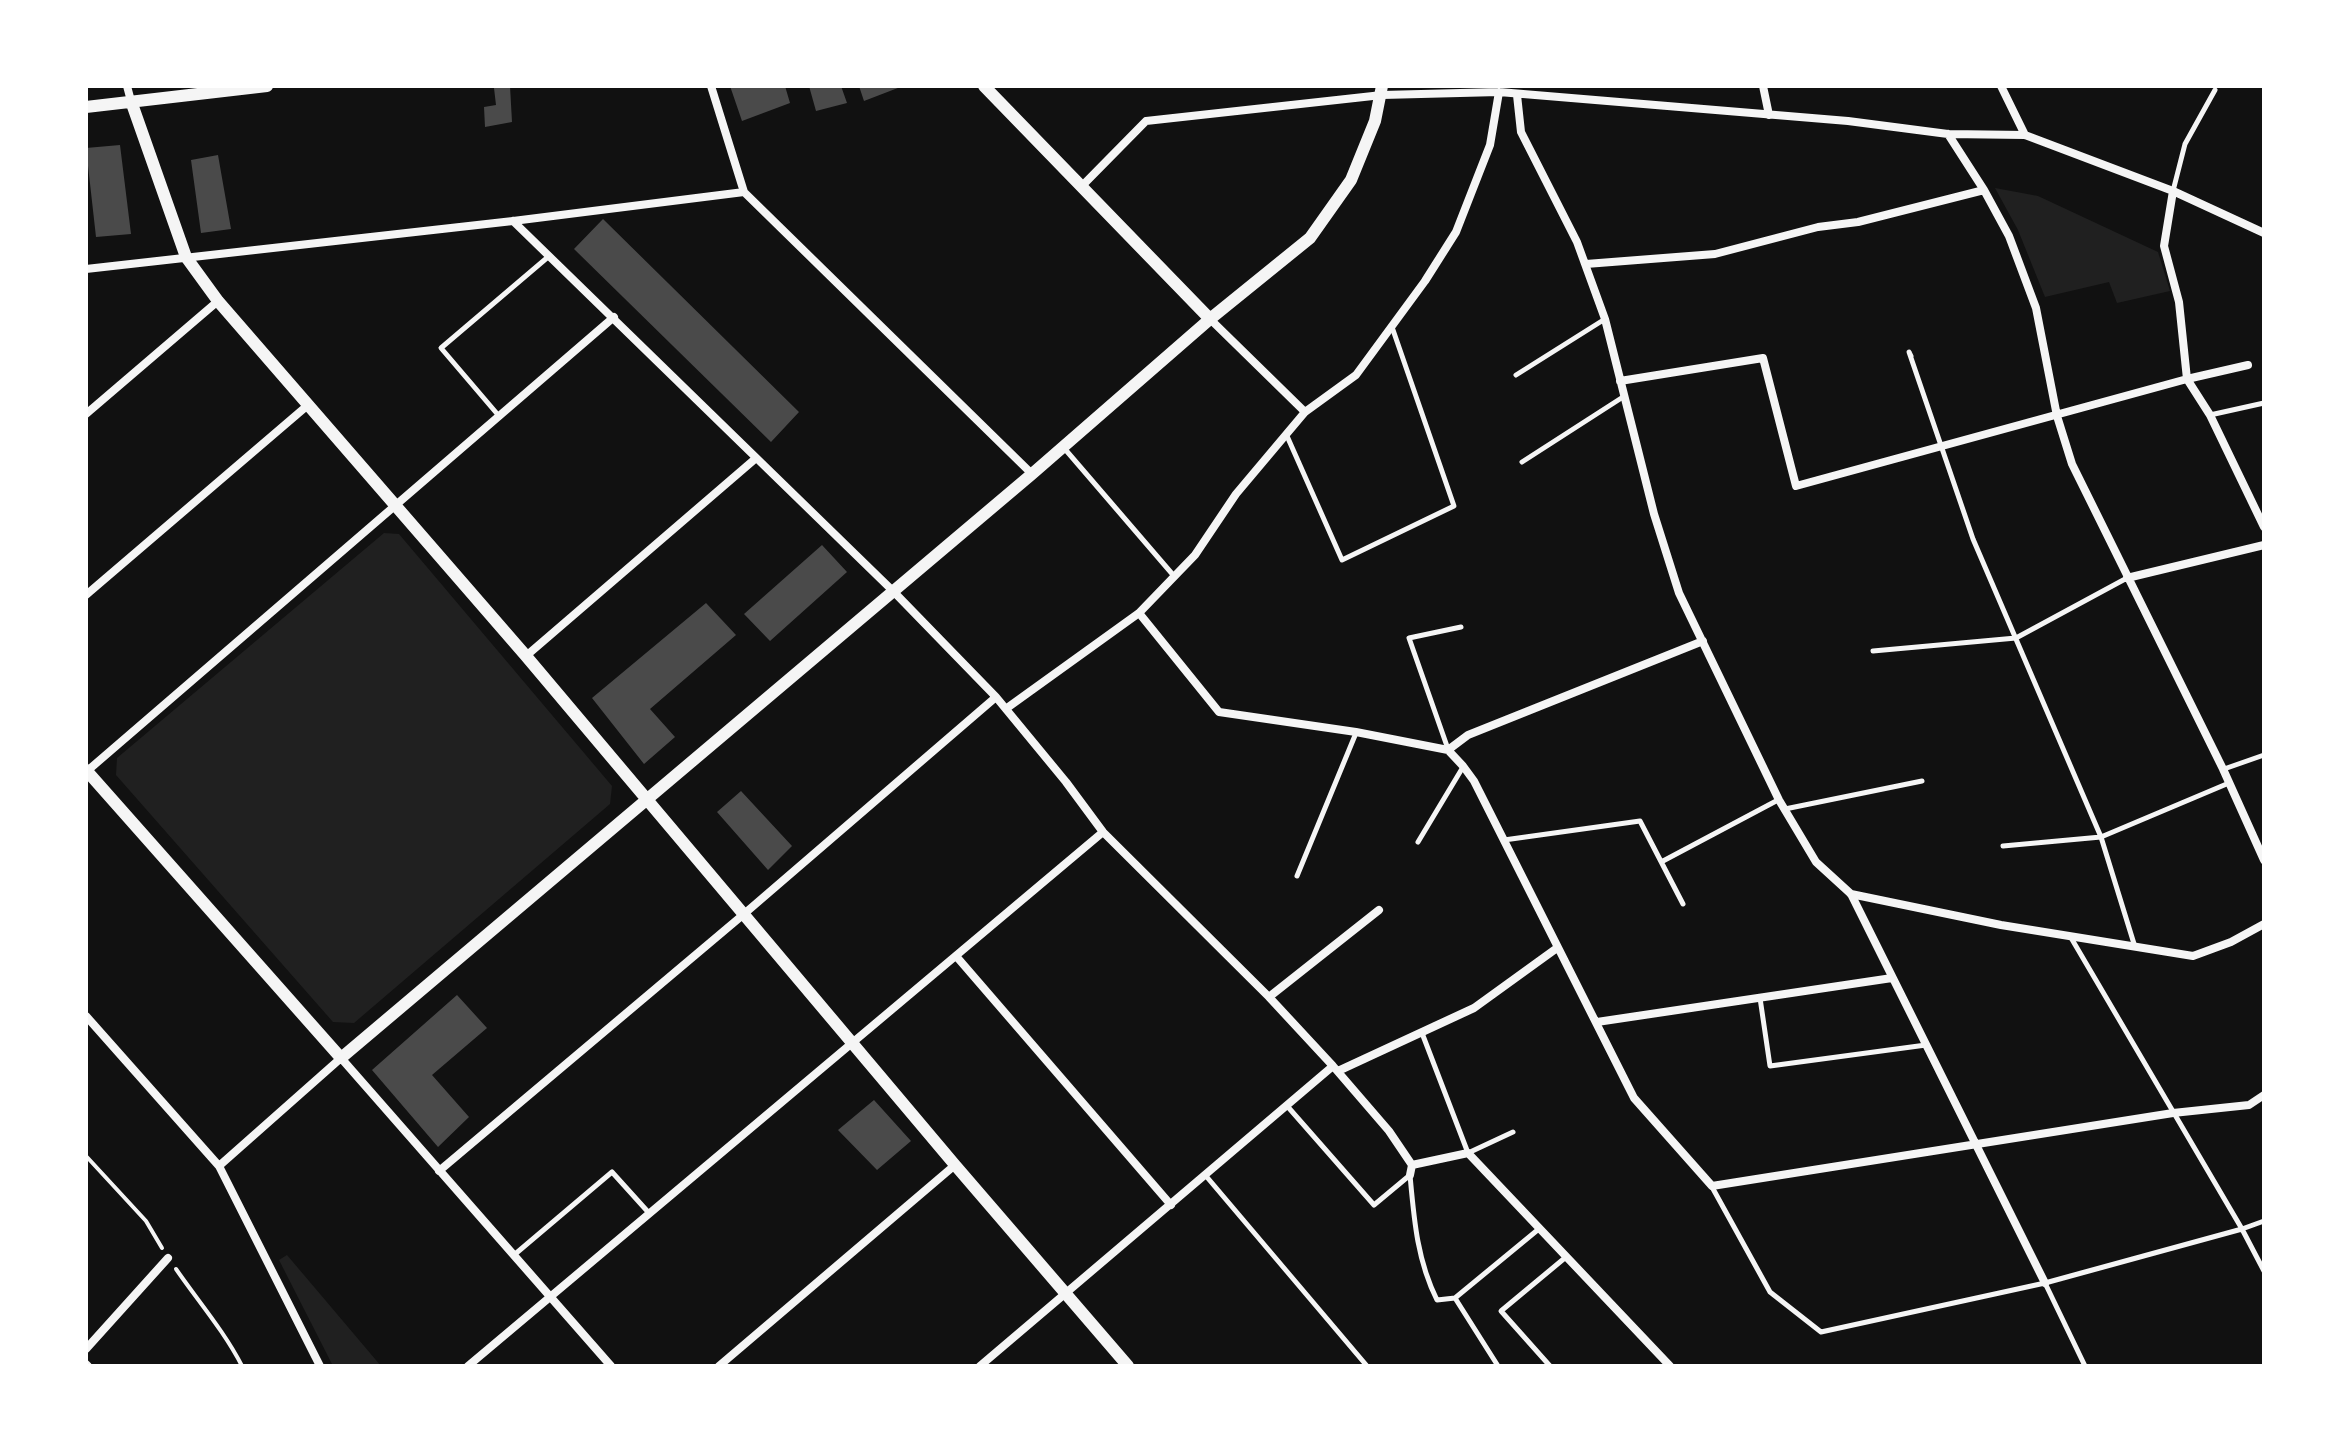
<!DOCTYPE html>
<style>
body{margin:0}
#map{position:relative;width:2350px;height:1452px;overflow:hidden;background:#111;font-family:Rubik,sans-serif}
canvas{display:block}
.frame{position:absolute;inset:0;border:88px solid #fff;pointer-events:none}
</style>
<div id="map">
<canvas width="2350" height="1452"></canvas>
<div class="frame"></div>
</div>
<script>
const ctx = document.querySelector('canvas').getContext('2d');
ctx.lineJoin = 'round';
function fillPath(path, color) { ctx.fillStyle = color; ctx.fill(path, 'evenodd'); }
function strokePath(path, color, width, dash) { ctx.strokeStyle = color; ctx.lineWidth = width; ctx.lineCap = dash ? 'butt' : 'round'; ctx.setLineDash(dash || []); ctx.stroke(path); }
const green = new Path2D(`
 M1995,188L2038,196L2158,252L2170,291L2117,303L2109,282L2045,297L2018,230Z
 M384,533L399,534L612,786L610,804L354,1023L333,1022L116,775L117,758Z
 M287,1255L381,1366H333L279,1260Z`);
const building = new Path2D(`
 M510,86L512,122L485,127L484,107L496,105L494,88Z
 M730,86H785L790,103L742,121Z
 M809,86H841L847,103L816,111Z
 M859,86H903L864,101Z
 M120,145L131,234L96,237L86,148Z
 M218,155L231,229L201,233L191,160Z
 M603,219L799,412L771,442L574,249Z
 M822,545L847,572L770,641L744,614Z
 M706,603L736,635L650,709L675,737L644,764L592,698Z
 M741,791L792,846L768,870L717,812Z
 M457,995L487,1028L432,1075L469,1117L438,1147L372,1070Z
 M874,1100L911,1141L877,1170L838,1130Z`);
const path = new Path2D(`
 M86,1156L146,1221L162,1248
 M176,1269C198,1301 224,1331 242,1366`);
const service = new Path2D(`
 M2173,191L2185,144L2215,90
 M1911,356L1909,352L1973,539L2101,837L2135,947
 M1516,375L1605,319
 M2210,415L2264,403
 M499,416L441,348L548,257
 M1287,436L1342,560L1454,506L1392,327
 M1064,448L1174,576
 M1522,462L1623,397
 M1873,651L2016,638L2127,578
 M1448,749L1409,638L1461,627
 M2224,769L2264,755
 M1785,809L1922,781
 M1504,840L1640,821L1683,904
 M1418,842L1463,767
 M2003,846L2101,837L2229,783
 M1663,861L1778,800
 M1297,876L1356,733
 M2070,936L2242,1229L2264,1271
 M1760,998L1770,1066L1926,1045
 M1422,1033L1468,1153L1513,1132
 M1288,1107L1374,1205L1410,1175
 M1410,1175C1414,1219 1417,1260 1437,1300L1455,1298L1540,1228
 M1206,1176L1367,1366
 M1712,1187L1770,1292L1821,1332L2045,1283L2242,1229L2264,1221
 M514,1255L612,1172L649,1213
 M2045,1283L2085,1366
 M1455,1298L1498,1366
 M1550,1366L1501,1311L1566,1257`);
const minor = new Path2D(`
 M127,86L131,101
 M711,86L744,192L1032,474
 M1763,86L1769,115
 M2001,86L2025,135
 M1517,95L1521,132L1577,242L1605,319L1654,514L1679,593L1779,800L1816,862L1851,894L2045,1283
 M1948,134L1984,190L2009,236L2036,308L2057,416L2072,464L2223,769L2264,860
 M1081,187L1146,121L1382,95L1499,92L1848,121L1948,134L2025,135L2173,191L2264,233
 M2173,191L2164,246L2179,302L2187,379L2210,415L2264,527
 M513,221L893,591L996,697L1066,782L1103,832L1269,997L1333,1066L1389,1131L1412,1165L1410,1175
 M1586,264L1715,254L1818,227L1858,222L1984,190
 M86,269L513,221L744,192
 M1210,319L1305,412
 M1620,381L1763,358L1796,486L2187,379L2248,365
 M86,414L218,301
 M2127,578L2264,545
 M86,595L308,405
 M1139,613L1219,712L1356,732L1448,750L1463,766L1474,781L1634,1098L1712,1186L2173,1113L2249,1105L2264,1095
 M526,656L755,459
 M1007,708L1139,613L1195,555L1236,494L1305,412L1356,375L1425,281L1456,232L1490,145L1499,92
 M1448,750L1468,735L1703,641
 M86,772L614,317
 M1851,894L2001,925L2193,956L2231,942L2264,924
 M956,956L1171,1205
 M1269,997L1379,910
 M86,1016L219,1166L320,1366
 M1597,1022L1892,978
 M1338,1071L1474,1008L1557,948
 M1412,1165L1468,1153L1670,1366
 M219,1166L341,1058L611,1366
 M439,1171L744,914L996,697
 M86,1349L168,1258
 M86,1364L88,1366
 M468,1366L1103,832
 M719,1366L955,1165
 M980,1366L1333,1066`);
const tertiary = new Path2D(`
 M984,86L1210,319
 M131,101L186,257L218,301L526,656L955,1165L1128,1366
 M86,107L267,86
 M86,770L341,1058L1032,474L1210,319L1310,238L1351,180L1375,121L1382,86`);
fillPath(green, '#202020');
fillPath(building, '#4a4a4a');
strokePath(path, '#f5f5f5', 4);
strokePath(service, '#f5f5f5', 5);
strokePath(minor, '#f5f5f5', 8);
strokePath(tertiary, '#f5f5f5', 12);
</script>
